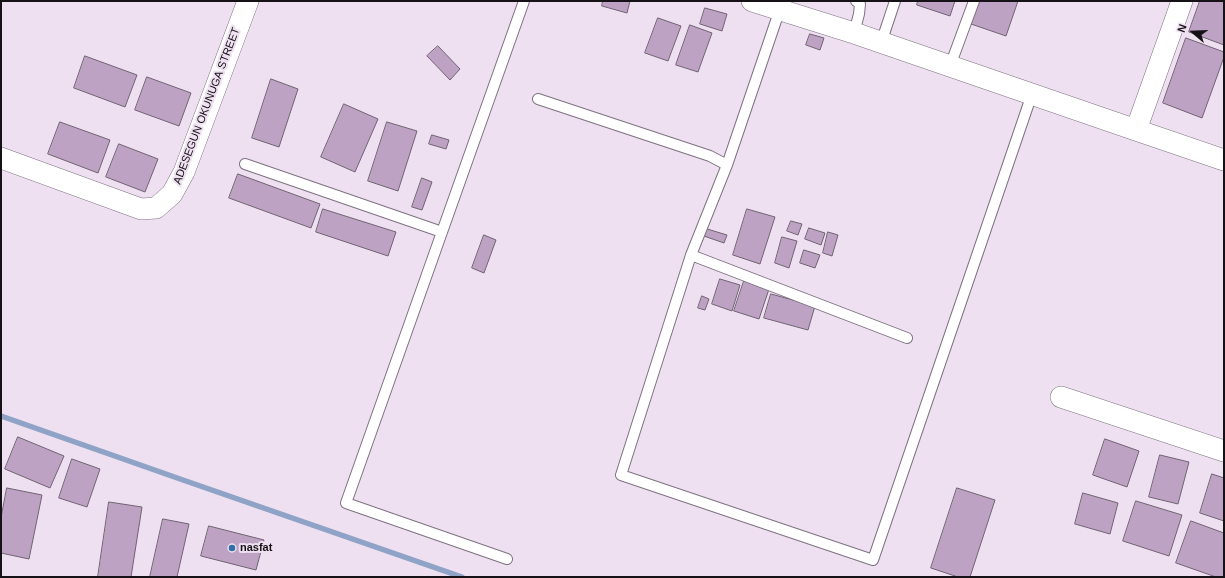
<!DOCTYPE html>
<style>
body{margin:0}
#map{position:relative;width:1225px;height:578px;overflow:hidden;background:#eee0f0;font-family:Arial,sans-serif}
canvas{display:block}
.frame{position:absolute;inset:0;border:2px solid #161116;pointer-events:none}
.north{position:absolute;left:1173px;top:12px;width:40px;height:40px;-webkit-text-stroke:3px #eee0f0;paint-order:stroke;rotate:289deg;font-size:11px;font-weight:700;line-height:16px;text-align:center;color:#161116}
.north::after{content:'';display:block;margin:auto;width:14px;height:18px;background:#161116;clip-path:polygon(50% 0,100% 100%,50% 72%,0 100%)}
</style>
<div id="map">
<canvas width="1225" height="578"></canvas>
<div class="frame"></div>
<div class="north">N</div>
</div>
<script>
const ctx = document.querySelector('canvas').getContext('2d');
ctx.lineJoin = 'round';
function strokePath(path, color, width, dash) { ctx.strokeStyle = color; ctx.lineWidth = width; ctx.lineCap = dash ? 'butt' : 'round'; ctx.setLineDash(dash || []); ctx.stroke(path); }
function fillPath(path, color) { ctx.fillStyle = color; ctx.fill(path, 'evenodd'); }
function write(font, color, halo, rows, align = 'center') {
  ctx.font = font + ' Arial,sans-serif'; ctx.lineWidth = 4; ctx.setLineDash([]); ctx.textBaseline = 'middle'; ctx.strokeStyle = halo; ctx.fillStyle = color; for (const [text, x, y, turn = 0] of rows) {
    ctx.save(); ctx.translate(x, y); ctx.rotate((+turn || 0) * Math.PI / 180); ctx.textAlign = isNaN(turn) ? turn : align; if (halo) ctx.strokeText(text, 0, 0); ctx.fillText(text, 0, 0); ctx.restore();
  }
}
const stream = new Path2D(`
 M1,416L183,480L462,577`);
const building = new Path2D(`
 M603,1H630L627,13L602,6Z
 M918,1H955L950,16L917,5Z
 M979,1H1018L1006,36L971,24Z
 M1200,1H1224V45L1189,32Z
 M705,8L727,14L722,31L700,24Z
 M658,18L681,26L668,61L645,53Z
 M690,25L712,33L698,72L676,65Z
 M810,34L824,38L820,50L806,45Z
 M1186,38L1224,52V57L1202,118L1163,103Z
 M438,46L460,69L450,80L427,56Z
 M85,56L137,75L125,107L74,88Z
 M147,77L191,93L179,126L135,110Z
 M271,79L298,89L279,147L252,138Z
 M344,104L378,119L355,172L321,157Z
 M60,122L110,140L98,173L48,154Z
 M387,122L417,131L398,191L368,181Z
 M432,135L449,140L446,149L429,144Z
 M119,144L158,159L145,192L106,177Z
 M238,174L320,204L311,228L229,198Z
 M422,178L432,182L422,210L412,207Z
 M323,209L396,232L388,256L316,232Z
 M747,209L775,217L760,264L733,255Z
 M791,221L802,224L798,235L787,231Z
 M704,228L727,235L724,243L701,235Z
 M809,228L825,233L821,245L805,239Z
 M828,232L838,235L832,256L823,253Z
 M484,235L496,240L484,273L472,268Z
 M782,237L797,241L789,268L775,263Z
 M804,250L820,255L815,268L800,263Z
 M720,279L740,285L732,311L712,304Z
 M744,281L769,289L759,319L734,311Z
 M771,294L815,306L808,330L764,318Z
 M702,296L709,299L705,310L698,308Z
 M18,437L64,456L50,488L5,469Z
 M1105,439L1139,451L1127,487L1093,475Z
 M1160,455L1189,462L1178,504L1149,497Z
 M72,459L100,469L87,507L59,498Z
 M1212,474L1224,478V521L1200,513Z
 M7,488L42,495L29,559L1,553V518Z
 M957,488L995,500L970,577H958L931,568Z
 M1083,493L1118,503L1110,534L1075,524Z
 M1136,501L1182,515L1169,556L1123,541Z
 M109,502L142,507L131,577H98Z
 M163,519L189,524L177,577H150Z
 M1191,521L1224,533V577H1216L1176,563Z
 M209,526L264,540L256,570L201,556Z`);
const service = new Path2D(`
 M780,9L727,165L691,255L621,475L873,560L1032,94
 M854,33L859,14L860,4L856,1
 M881,43L895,1
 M950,66L974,1
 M538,99L710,156L727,165
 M245,164L442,232L524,1
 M442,232L346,503L507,559
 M691,255L907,338`);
const minor = new Path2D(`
 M752,1L854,33L1136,130
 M1182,1L1136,130L1224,160
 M1,158L141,209L156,208L172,194L184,172L248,1
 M1061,397L1224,451`);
const markers = [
 [232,548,4,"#3070a6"]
];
const streetNames = [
 ["ADESEGUN OKUNUGA STREET",207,106,-69]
];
const poiNames = [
 ["nasfat",240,548]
];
strokePath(stream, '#8fa3c7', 5.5);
fillPath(building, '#bea2c3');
strokePath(building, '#6f6372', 1);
strokePath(service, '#7e7281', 12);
strokePath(minor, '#7e7281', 22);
strokePath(service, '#fff', 10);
strokePath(minor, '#fff', 21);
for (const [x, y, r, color] of markers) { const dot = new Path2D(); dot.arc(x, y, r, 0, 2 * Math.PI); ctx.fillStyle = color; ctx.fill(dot); strokePath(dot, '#eee0f0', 1.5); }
write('11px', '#161116', '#eee0f0', streetNames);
write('bold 11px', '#161116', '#eee0f0', poiNames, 'left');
</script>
